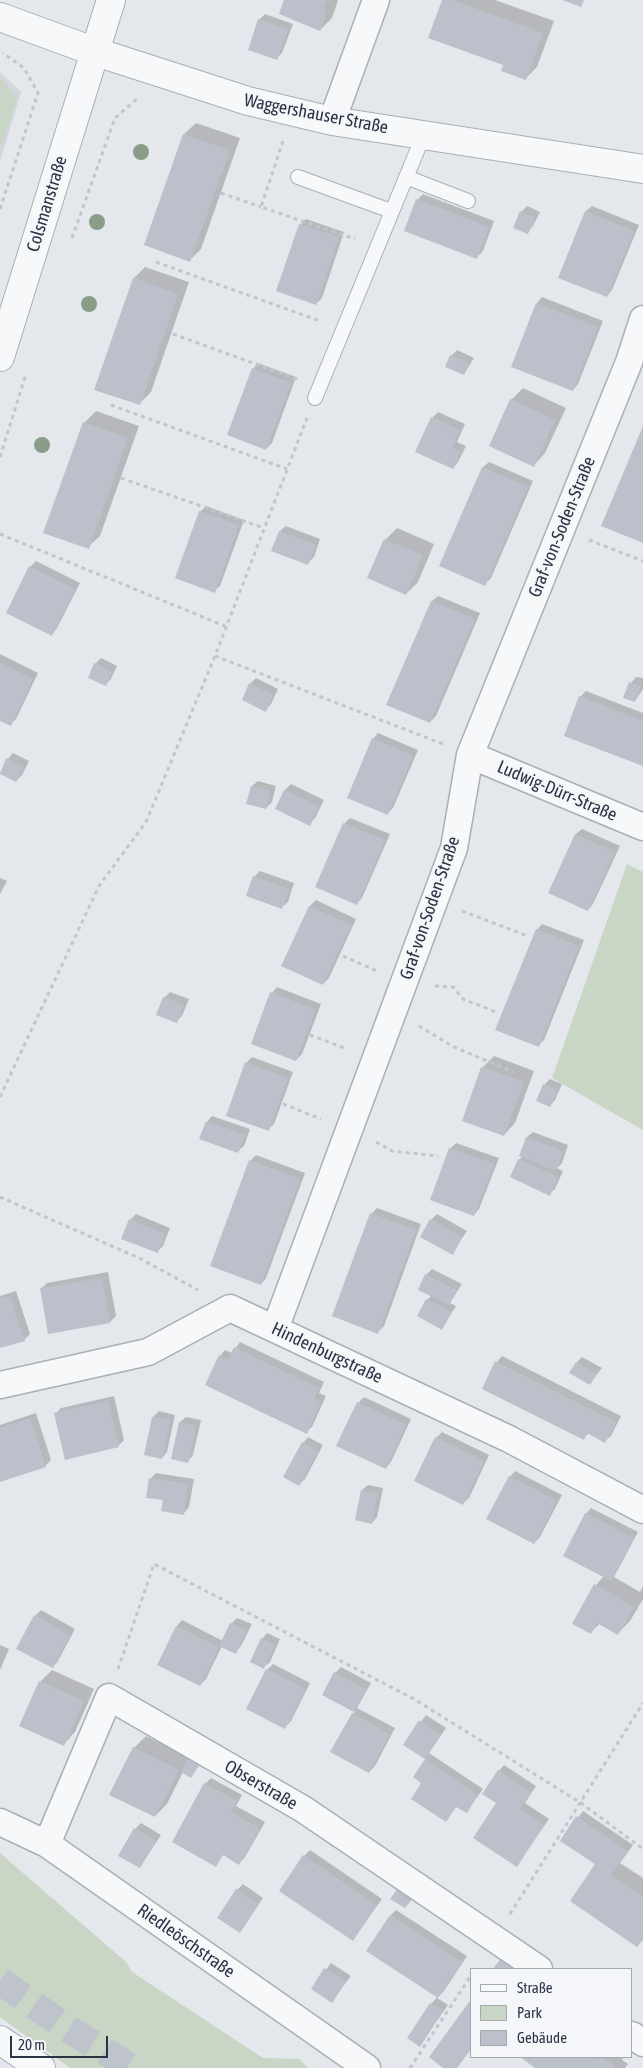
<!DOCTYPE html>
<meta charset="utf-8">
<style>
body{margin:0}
#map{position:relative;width:643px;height:2068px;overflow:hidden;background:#e4e7ec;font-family:"Asap Condensed",sans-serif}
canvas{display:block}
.legend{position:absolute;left:470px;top:1968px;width:162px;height:90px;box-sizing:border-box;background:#f4f6f9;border:1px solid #a4a8b1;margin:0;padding:6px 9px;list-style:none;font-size:15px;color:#2b3445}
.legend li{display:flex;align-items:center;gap:10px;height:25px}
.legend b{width:25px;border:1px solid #a4a8b1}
.scale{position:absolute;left:10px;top:2036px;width:98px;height:22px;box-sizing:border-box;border:2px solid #2b3445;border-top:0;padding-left:6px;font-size:15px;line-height:18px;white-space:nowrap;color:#2b3445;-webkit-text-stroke:4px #f4f6f9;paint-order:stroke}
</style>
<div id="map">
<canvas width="643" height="2068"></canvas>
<ul class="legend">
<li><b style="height:6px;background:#f7f8fa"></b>Straße</li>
<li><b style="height:14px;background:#c9d6c5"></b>Park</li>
<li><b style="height:14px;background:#bbc0ca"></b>Gebäude</li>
</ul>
<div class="scale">20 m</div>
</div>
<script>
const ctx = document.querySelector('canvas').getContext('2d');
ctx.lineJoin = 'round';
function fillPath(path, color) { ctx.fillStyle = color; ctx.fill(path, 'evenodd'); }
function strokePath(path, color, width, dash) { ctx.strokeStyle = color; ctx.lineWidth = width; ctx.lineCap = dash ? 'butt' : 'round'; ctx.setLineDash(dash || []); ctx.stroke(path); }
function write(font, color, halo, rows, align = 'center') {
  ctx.font = font + ' "Asap Condensed",sans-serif'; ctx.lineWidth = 4; ctx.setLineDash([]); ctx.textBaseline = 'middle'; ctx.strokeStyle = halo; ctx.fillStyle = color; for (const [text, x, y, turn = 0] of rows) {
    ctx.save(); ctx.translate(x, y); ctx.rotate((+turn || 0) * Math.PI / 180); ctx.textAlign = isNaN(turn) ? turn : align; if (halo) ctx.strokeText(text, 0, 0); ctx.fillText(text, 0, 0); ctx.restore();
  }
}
const built = new Path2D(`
 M0,72L21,92L0,162Z`);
const green = new Path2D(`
 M0,77L17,99L0,150Z
 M627,864L643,872V1130L552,1078Z
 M0,1853L126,1962L132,1972L263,2058L300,2059L308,2068H70L0,2017Z`);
const shadow = new Path2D(`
 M285,0H338L332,18L320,30Z
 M443,0H495L554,21L537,67L525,79L505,64Z
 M265,14L293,24L282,53L276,59L259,20Z
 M196,123L240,138L201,249L190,260L146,244L184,134Z
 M423,194L494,221L483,251L477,257L406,230L418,199Z
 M527,206L540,212L533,226L527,232L521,212Z
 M592,206L639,225L612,290L607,296L586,211Z
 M306,219L344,232L322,298L316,304L300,225Z
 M145,267L189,282L151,392L139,404L134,278Z
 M542,297L603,321L578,384L573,390L537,303Z
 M457,350L474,358L464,374L451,356Z
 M258,363L296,377L272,443L266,449L253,369Z
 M523,388L566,408L545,453L534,465L511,400Z
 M96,411L139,426L100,536L88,547L84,423Z
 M438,412L465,424L457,442L466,446L458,462L453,468L432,418Z
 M489,462L533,481L491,578L485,584L441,565L483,467Z
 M206,506L244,520L220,586L214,591L200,512Z
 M286,526L320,539L314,557L308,563L280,531Z
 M397,528L434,544L418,582L406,594L385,540Z
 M36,561L80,583L57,628L52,634L30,567Z
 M438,596L480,613L436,716L430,722L432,601Z
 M0,654L38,673L16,719L10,725L0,720Z
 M101,658L117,666L111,679L105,685L95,664Z
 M636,677L643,678V689L635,701L631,683Z
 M256,678L278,689L271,704L265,710L250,684Z
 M586,691L643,713V765L580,697Z
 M378,733L418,750L393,808L388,813L373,739Z
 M13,753L29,761L22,775L16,781L8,759Z
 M258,781L276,786L272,802L266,808L252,786Z
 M291,784L324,800L315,818L309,824L277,809L285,790Z
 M350,818L390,834L362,898L357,903L317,886L344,824Z
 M582,829L620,846L593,904L588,910L550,893L576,834Z
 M260,871L294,883L288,902L282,907L254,877Z
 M0,878L7,881L0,894Z
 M316,900L356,919L329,978L323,984L283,966L310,906Z
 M542,924L584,940L544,1040L538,1046L537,930Z
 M277,987L321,1004L302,1054L296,1060L272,993Z
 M170,992L189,999L182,1016L176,1021L164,998Z
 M494,1056L534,1071L515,1123L504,1135L482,1068Z
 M252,1057L293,1072L274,1124L268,1129L246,1063Z
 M550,1079L562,1084L555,1100L550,1106L544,1085Z
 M212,1116L250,1129L244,1146L238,1151L207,1122Z
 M533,1132L568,1145L562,1163L557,1168L563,1171L555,1189L549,1194L519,1160L523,1156L520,1155L527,1137Z
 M456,1143L499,1158L479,1209L474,1215L450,1149Z
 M256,1155L305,1173L266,1278L261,1284L250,1161Z
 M377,1208L421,1224L384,1326L378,1332L371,1214Z
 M136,1214L170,1228L163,1246L157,1252L130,1220Z
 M437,1214L467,1231L452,1253L431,1220Z
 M432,1269L462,1284L450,1303L456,1306L442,1328L427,1300L432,1295L426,1275Z
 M108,1272L116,1316L110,1322L41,1289L47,1283Z
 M16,1291L30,1334L24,1340L0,1347V1296Z
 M240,1342L324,1382L319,1393L326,1396L312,1427L306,1432L220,1356L225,1350L232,1353Z
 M502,1356L621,1416L611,1436L605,1441L589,1433L583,1438L497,1362Z
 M582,1357L602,1368L590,1383L577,1362Z
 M114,1396L124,1440L118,1446L55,1414L61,1408Z
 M364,1397L411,1419L391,1462L386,1468L358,1403Z
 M159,1411L175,1415L167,1452L162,1458L145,1454L153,1417Z
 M36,1413L51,1460L45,1466L0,1480V1425Z
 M186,1417L201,1420L193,1455L188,1461L180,1422Z
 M442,1432L489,1455L469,1498L463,1503L436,1438Z
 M308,1437L323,1445L305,1479L299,1485L303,1443Z
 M515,1471L562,1495L540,1537L534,1543L510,1477Z
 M156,1473L194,1479L189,1507L184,1513L165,1499L150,1479Z
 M368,1485L383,1488L377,1517L372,1523L362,1490Z
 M591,1508L638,1532L614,1577L640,1592L643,1586V1599L630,1621L618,1633L600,1623L591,1632L596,1585L604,1576L586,1514Z
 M41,1610L75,1629L58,1661L53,1667L35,1616Z
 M237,1618L252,1624L241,1646L235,1652L222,1646L206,1679L200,1685L158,1665L177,1626L182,1620L223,1641L231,1624Z
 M267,1633L280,1639L270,1662L264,1667L262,1639Z
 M0,1645L9,1649L0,1670Z
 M273,1664L310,1683L291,1721L285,1727L248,1708L267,1670Z
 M341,1667L371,1683L357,1708L395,1728L375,1766L369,1772L353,1714L355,1711L324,1695L335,1673Z
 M52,1670L94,1689L75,1732L64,1744L40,1682Z
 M426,1715L446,1728L429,1753L483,1789L466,1812L457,1806L446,1820L423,1783L414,1777L426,1759L404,1745Z
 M146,1736L191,1758L189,1761L199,1766L191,1776L183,1772L167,1804L155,1816L111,1794L134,1748Z
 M504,1765L536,1786L525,1803L549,1819L517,1865L497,1803L499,1771Z
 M211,1778L242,1795L236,1806L265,1822L245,1857L239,1863L224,1854L215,1865L173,1841L205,1784Z
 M583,1811L633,1845L620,1863L643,1878V1940L637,1946L597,1864L561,1840Z
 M141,1823L161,1835L140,1867L135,1829Z
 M310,1850L382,1899L353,1939L304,1856Z
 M243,1884L263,1898L240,1931L237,1890Z
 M396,1910L467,1956L444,1991L437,1998L448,2005L420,2045L431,2004L438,1996L390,1916Z
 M331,1963L351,1976L332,2001L312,1988Z
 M521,2057H624L622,2060L628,2064L625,2068H537Z`);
const building = new Path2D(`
 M284,0H327L323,9L327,11L320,31L279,14Z
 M442,0H452L543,33L526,80L501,71L503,65L428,38Z
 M562,0H584L581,7Z
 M258,19L288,30L277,60L248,50Z
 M183,134L230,150L190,262L144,245Z
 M416,199L489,227L477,259L404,231Z
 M520,211L535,218L528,234L513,228Z
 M585,211L634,231L607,297L558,278Z
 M299,224L339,237L316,305L276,291Z
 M133,278L178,294L140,405L94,390Z
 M536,303L598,327L573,391L511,367Z
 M450,355L469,363L464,375L445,367Z
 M252,368L291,383L266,450L227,435Z
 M510,399L555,420L534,467L489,446Z
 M431,417L460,430L452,448L461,452L453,469L415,452Z
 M83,422L128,438L89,549L43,533Z
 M643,426V543L601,526Z
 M482,467L528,487L485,586L439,566Z
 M199,511L239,525L215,593L175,578Z
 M279,531L316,545L308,565L271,551Z
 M384,539L423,555L406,595L367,578Z
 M29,566L75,589L52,636L6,613Z
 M431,601L475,619L430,723L386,705Z
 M0,663L33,679L11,726L0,721Z
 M94,663L112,672L106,686L88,678Z
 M629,682L641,686L635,702L623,698Z
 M249,683L273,695L266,712L242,700Z
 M579,696L643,721V766L564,736Z
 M372,738L413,756L388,815L347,798Z
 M6,758L24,767L16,782L0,774Z
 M251,786L271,791L266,809L246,804Z
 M284,790L319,806L310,826L275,809Z
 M343,823L385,840L357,905L315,887Z
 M575,834L615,852L588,911L548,893Z
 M253,876L289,889L282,909L246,896Z
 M309,906L351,925L323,985L281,966Z
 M536,929L579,946L539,1047L495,1030Z
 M270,992L316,1010L296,1061L251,1044Z
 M163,997L184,1005L177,1023L156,1015Z
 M245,1062L288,1078L269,1131L226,1116Z
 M481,1067L524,1082L504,1136L462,1121Z
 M543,1084L557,1090L550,1107L536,1101Z
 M206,1121L245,1135L238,1153L199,1139Z
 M526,1137L564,1151L556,1171L519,1156Z
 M449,1148L494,1164L474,1216L430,1200Z
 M518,1159L558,1177L550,1196L510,1177Z
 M249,1160L300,1179L261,1285L210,1266Z
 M370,1213L416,1230L378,1334L332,1316Z
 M129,1219L165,1234L158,1253L121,1239Z
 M430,1219L462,1237L453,1255L420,1237Z
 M425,1274L457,1290L449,1305L418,1290Z
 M102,1278L110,1323L48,1334L40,1288Z
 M10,1296L25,1341L0,1348V1299Z
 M426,1299L452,1312L442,1330L417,1316Z
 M234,1347L319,1388L314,1399L321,1402L307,1434L205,1385L219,1355L228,1360Z
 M495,1361L616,1422L605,1443L587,1433L584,1440L482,1389Z
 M576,1362L597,1374L590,1385L569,1373Z
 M108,1401L119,1447L65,1460L54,1413Z
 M357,1402L406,1425L386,1469L336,1446Z
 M152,1417L170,1420L162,1459L144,1455Z
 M30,1418L46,1467L0,1482V1428Z
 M179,1422L196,1426L188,1463L171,1459Z
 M435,1437L484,1461L463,1505L414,1481Z
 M302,1442L318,1451L299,1486L283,1477Z
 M509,1476L557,1501L534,1544L486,1519Z
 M149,1478L188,1484L184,1515L161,1511L163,1500L146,1498Z
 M361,1490L378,1493L372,1524L355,1520Z
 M585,1513L634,1538L611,1581L563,1556Z
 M594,1584L634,1607L618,1635L597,1623L591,1634L572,1624Z
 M34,1615L70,1635L53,1668L16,1649Z
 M230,1623L247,1630L236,1654L219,1646Z
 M176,1626L219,1647L200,1686L157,1665Z
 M261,1638L275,1645L264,1669L250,1662Z
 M266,1669L306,1689L285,1729L246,1709Z
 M334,1672L367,1689L354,1712L322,1695Z
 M39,1681L84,1701L64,1746L19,1726Z
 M352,1713L390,1734L369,1773L330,1752Z
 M419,1720L441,1735L425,1759L403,1745Z
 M133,1747L179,1770L155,1817L109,1795Z
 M188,1759L199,1765L191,1778L181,1772Z
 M425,1759L478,1795L467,1813L456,1807L446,1822L411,1799L421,1783L413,1777Z
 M498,1770L531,1792L520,1809L544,1825L517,1867L473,1838L496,1803L482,1794Z
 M204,1783L237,1801L231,1812L260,1828L239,1865L223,1855L216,1867L172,1842Z
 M576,1816L628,1851L611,1875L643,1897V1939L637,1947L570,1901L595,1864L560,1841Z
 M134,1828L156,1841L140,1868L118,1856Z
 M303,1855L377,1905L353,1941L279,1891Z
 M398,1888L413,1898L405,1908L390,1899Z
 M236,1889L259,1904L240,1933L217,1918Z
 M390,1915L462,1962L438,1998L366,1951Z
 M502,1957L518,1969H493Z
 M324,1968L346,1982L332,2003L311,1989Z
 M472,1998V2048L457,2068H443L429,2057Z
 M430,2003L443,2011L420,2047L407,2038Z
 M520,2057H590L595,2060L597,2057H601L615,2066L614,2068H535Z`);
const primaryTunnel = new Path2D(`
 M0,1981L67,2028L132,2068`);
const path = new Path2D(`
 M283,141L261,207L355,239
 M221,193L261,207
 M0,209L38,93L24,68L3,53
 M72,238L115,118L138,98
 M156,262L320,321
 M173,334L297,379
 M111,405L287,469
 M0,457L26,374
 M121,478L264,528
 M0,534L225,626
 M589,540L643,561
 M215,656L443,744
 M462,911L525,935
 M343,956L377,971
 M435,986L453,987L463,999L496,1012
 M419,1026L452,1046L513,1072
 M310,1035L347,1049
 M0,1097L99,886L146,822L215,656L307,418
 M283,1104L321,1119
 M376,1142L392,1151L438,1156
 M0,1197L139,1258L198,1290
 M118,1669L154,1564L414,1699L581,1803L643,1849
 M510,1914L643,1703
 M410,2068L472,1974`);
const service = new Path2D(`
 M298,177L391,211
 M406,177L468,201
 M315,398L424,134`);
const minor = new Path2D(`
 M332,121L376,0
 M470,755L643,827
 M275,1329L454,848L470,755L629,362L643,319
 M0,1385L148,1352L230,1308L509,1439L643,1510
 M0,1822L47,1844L367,2068
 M47,1844L109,1697L303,1809L539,1969
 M632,2035L643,2043`);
const tertiary = new Path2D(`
 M0,17L93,51L248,101L332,121L643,169
 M0,357L111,0
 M0,2040L41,2068`);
const trees = [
 [141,152],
 [97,222],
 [89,304],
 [42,445]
];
const streetNames = [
 ["Waggershauser Straße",316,114,11],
 ["Colsmanstraße",47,204,-73],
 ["Graf-von-Soden-Straße",562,527,-68],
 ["Ludwig-Dürr-Straße",557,791,23],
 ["Graf-von-Soden-Straße",430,908,-71],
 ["Hindenburgstraße",327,1353,25],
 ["Obserstraße",261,1785,30],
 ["Riedleöschstraße",186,1941,35]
];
fillPath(built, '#d2d6de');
fillPath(green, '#c9d6c5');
fillPath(shadow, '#0003');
fillPath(building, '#bbc0ca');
strokePath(primaryTunnel, '#bfc3cb', 28, [28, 14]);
strokePath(service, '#a9aeb7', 16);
strokePath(minor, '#a9aeb7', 29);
strokePath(tertiary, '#a9aeb7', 30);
strokePath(path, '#c2c5cb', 3, [4, 4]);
strokePath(service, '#f7f8fa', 14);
strokePath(minor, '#f7f8fa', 26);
strokePath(tertiary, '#f7f8fa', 28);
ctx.fillStyle = '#899d89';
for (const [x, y] of trees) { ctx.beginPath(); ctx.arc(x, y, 8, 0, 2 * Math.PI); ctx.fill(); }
write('18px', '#2b3445', '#f4f6f9', streetNames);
</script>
